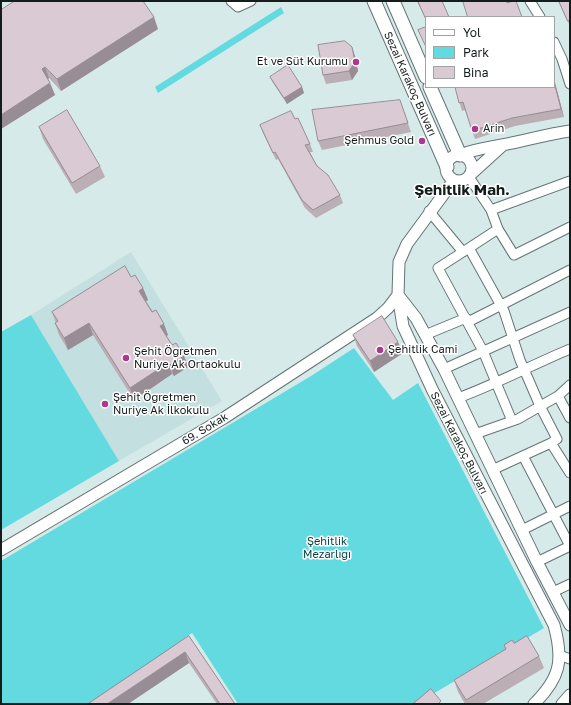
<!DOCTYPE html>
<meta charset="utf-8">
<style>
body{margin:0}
#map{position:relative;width:571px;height:705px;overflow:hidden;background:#d7eaea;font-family:"Golos Text",sans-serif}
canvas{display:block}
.frame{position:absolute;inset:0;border:2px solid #151c1c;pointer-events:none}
.legend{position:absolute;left:425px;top:16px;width:130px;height:72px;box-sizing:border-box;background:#fff;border:1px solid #a1a4a4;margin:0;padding:5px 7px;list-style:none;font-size:12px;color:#151c1c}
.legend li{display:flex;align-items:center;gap:8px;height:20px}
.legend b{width:20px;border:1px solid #a1a4a4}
</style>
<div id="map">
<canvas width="571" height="705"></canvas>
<div class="frame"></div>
<ul class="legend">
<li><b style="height:5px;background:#fff"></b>Yol</li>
<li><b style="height:11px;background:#63dadf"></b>Park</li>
<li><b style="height:11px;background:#d9cad3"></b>Bina</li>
</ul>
</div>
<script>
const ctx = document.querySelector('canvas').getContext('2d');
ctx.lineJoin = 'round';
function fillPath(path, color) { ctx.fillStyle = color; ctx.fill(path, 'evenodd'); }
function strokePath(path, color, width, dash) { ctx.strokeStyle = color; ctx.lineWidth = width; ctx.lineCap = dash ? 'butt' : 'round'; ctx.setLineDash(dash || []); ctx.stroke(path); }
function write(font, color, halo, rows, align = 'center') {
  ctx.font = font + ' "Golos Text",sans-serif'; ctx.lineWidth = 3; ctx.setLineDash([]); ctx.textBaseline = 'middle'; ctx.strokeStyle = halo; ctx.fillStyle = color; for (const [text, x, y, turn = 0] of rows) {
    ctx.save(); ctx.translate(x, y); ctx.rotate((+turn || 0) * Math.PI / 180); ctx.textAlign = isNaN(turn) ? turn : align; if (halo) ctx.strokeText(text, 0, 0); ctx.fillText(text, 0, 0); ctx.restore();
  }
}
const built = new Path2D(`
 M131,252L222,401L119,461L31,315Z`);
const green = new Path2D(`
 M281,7L284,13L158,93L155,87Z
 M31,315L119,461L1,530V332Z
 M354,348L393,400L418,383L544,628L416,704H238L192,633L97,704H1V561L311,376Z`);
const minor = new Path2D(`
 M231,1L238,7L251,1
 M530,1L540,17
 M554,42L562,59L570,84
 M469,177L491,210L498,229L469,248
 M491,210L570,181
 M429,211L463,252
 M498,229L514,255L570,227
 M468,322L570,270
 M425,335L466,318
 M444,369L570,312
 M570,385L558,396L570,418
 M458,398C496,384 532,365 570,349
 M512,421L483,351L438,268L469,248L504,311L520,360L540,406L557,439L551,443
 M475,434L518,419L558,396
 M523,456L570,546
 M492,470L551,443L570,473
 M522,530L570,506
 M537,562L570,546
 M553,592L570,584
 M559,655L570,659`);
const tertiary = new Path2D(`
 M460,155C475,149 486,148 502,145C525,141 547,134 570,131
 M446 168a13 13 0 1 1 26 0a13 13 0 1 1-26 0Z
 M469,176L502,146
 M454,180L407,244L399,262L398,295L403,326L432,389L554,625C564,661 560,678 534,704
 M1,550L224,418L377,318L388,308L398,295L416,318L444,369L537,562L570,625
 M562,704L570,695`);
const secondary = new Path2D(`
 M374,1L447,167
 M393,1L426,77
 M430,87L460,155`);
const wall = new Path2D(`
 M417,1H442L426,17V20Z
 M558,1H570V26Z
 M1,10L158,29L61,91L49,78L48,79L55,95L1,129Z
 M355,56L358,71L352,80L326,84L323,75Z
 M270,77L302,87L304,93L287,104L273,83Z
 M554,79L564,117L515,126L475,139L465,110L462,111L455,87H554Z
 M400,100L411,132L322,150L318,141Z
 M295,119L310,144L313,152H310L317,166L340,195L343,203L316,218L305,208L278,159L276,160L263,133L260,125Z
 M39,127L100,166L105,177L76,194L43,139Z
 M143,288L148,300L146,301L168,335L166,336L172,345L184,356L188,367L174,376L172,374L134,400L93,335L68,350L59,335L55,323H56L52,312Z
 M353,335L403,353L374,372L357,346Z
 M189,636L235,704H217L189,663L128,704Z
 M514,643L539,656L544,668L483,704H465L458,692L454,680L505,649L504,645Z`);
const shadedWall = new Path2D(`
 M154,17L158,29L61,91L57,79Z
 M352,47L355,56L358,71L352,80L349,71Z
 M45,67L49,78L46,81L42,69Z
 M554,79L564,117L561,109L554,82Z
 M50,83L55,95L1,129V115Z
 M302,87L304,93L287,104L284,98Z
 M143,288L148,300L143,303L139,291Z
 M89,323L93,335L68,350L64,338Z
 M164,324L168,335L164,338L160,326Z
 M398,342L403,353L374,372L370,361Z
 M184,356L188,367L174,376L170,365Z
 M168,363L172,374L134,400L130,388Z
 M185,652L189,663L128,704H107Z`);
const building = new Path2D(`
 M15,1H143L154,17L57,79L45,67L42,69L50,83L1,115V10Z
 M418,1H442L449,17H426V19Z
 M463,1H507V3L513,1H516L522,17H468Z
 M559,1H570V20L568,21Z
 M426,27V47L418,30Z
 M345,41L352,47L355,62L349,71L323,75L318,45Z
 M288,65L302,87L284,98L270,77Z
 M554,82L561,109L512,118L472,131L463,102L459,103L455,87H554Z
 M400,100L408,123L318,141L312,110Z
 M67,110L100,166L72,183L39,127Z
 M291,111L295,119L298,118L310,144L305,145L317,166L328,175L340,195L313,210L302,200L275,152L273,153L260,125Z
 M125,266L131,277L135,275L143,288L139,291L152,312L156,310L164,324L160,326L172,345L176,343L184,356L170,365L168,363L130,388L89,323L64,338L55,323L58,321L52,312Z
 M382,316L398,342L370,361L353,335Z
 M189,636L235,704H220L185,652L107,704H88Z
 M527,636L539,656L466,700L454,680L506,649L504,645L512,640L514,643Z
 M431,689L441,701L438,704H413Z`);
const markers = [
 [356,62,4,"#ad378e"],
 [475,129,4,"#ad378e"],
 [422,141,4,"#ad378e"],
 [380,350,4,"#ad378e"],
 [126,358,4,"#ad378e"],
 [105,404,4,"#ad378e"]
];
const poiNames = [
 ["Et ve Süt Kurumu",348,62,"right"],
 ["Arin",483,129],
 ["Şehmus Gold",414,141,"right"],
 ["Şehitlik Cami",388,350],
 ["Şehit Öğretmen",134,352],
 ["Nuriye Ak Ortaokulu",134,365],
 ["Şehit Öğretmen",113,398],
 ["Nuriye Ak İlkokulu",113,411]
];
const streetNames = [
 ["Sezai Karakoç Bulvarı",410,84,66],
 ["69. Sokak",205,429,-31],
 ["Sezai Karakoç Bulvarı",459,443,63]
];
const parkNames = [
 ["Şehitlik",327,542],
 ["Mezarlığı",327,555]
];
const districtNames = [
 ["Şehitlik Mah.",462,190]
];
fillPath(built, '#c3dfe0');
fillPath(green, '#63dadf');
strokePath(minor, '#637474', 11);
strokePath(tertiary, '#637474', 13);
strokePath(secondary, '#637474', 15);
strokePath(minor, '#fff', 9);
strokePath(tertiary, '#fff', 11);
strokePath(secondary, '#fff', 13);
fillPath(wall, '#bbaeb5');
fillPath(shadedWall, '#988d94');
fillPath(building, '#d9cad3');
strokePath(building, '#988d94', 1);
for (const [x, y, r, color] of markers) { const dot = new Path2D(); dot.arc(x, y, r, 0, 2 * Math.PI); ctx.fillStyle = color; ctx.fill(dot); strokePath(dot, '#fff', 1.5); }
write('11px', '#151c1c', '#fff', poiNames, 'left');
write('11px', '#151c1c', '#fff', streetNames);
write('11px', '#013f41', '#fff', parkNames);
write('bold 15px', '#151c1c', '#fff', districtNames);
</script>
